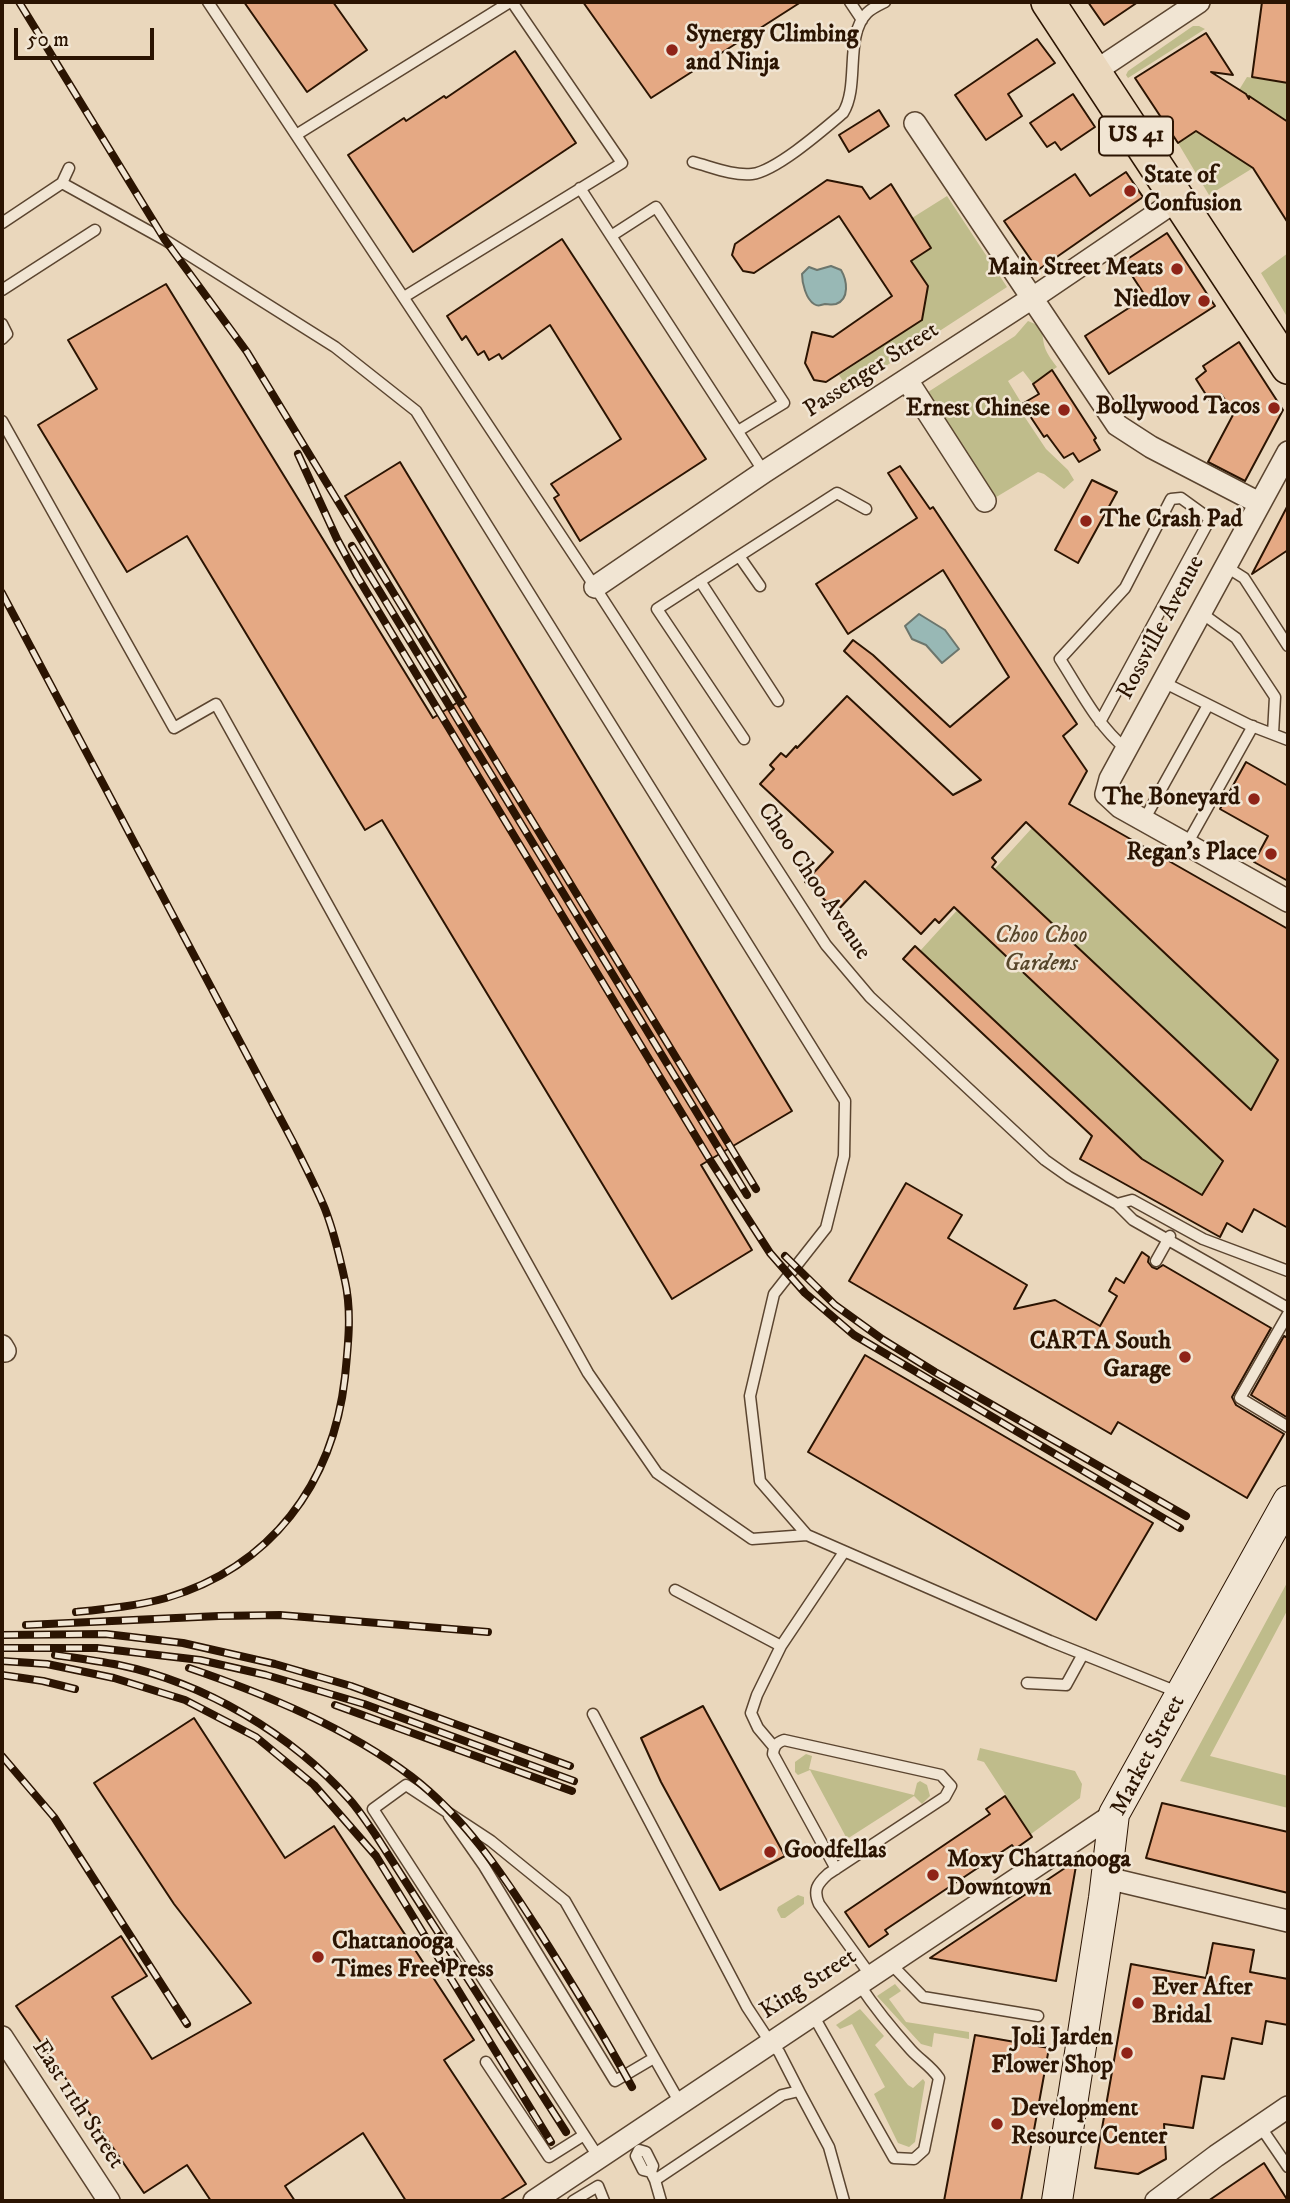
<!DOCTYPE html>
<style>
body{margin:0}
#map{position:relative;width:1290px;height:2203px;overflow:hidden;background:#ead7bc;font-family:"IM FELL DW Pica",serif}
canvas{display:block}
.frame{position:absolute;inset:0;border:4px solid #2b1402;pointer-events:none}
.scale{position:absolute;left:14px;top:28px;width:140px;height:32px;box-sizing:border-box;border:4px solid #2b1402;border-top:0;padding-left:9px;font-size:21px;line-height:24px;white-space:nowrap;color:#2b1402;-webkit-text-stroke:5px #f1e5d3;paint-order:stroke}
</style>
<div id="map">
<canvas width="1290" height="2203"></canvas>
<div class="frame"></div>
<div class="scale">50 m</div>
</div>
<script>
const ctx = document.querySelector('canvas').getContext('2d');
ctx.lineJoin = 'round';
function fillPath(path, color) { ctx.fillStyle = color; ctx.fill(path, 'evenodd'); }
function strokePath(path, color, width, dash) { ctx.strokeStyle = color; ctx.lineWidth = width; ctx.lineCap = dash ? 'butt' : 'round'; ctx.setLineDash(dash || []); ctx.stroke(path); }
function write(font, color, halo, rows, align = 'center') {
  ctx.font = font + ' "IM FELL DW Pica",serif'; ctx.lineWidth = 5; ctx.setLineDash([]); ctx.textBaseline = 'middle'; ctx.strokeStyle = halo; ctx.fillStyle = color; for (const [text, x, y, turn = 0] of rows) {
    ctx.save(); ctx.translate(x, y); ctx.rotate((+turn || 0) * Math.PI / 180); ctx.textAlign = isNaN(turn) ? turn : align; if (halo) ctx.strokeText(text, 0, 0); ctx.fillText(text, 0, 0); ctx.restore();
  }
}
const green = new Path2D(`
 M1193,26H1199L1205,29L1128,78L1126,75L1128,71Z
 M1247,77L1288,83V122L1239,90Z
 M1196,131L1253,168L1209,195L1178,143Z
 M947,196L1007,287L849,390L839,375L922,320L928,286L911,261L931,248L912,218Z
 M1288,253V314L1286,315L1261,273Z
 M1028,321C1045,327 1041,333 1045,348C1047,354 1053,362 1057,367L1033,384L1023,371L1008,381L1022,404L1018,407L1046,449L1068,470L1074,480L1064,489L1044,474L1038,472L993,499L925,394L1015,336Z
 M1032,828L1278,1060L1202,1195L1142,1159L920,951Z
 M1288,1581V1609L1210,1756L1288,1776V1808L1180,1781Z
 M980,1748L1075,1771L1082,1784L1080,1798L1031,1834L984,1762L977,1760Z
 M806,1754L812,1756L809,1769L914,1795L917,1783L920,1781L927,1785L930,1796L922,1804L914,1796L847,1839L850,1853L845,1856L839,1855L834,1846L846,1837L810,1770L798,1775L795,1772V1762Z
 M798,1895L804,1897V1904L785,1918H781L777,1910L778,1907Z
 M895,1984L901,1991L889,1999L906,2022L969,2032V2039L934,2033L932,2047L921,2044L877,1996Z
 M860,2009L884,2036L875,2045L908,2085L913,2088L923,2079L925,2082L915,2142L909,2147L898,2143L874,2094L885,2087L852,2024L840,2029L836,2025Z`);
const water = new Path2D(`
 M831,266L841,270C847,280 850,299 836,304C832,305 828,304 825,304C819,305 819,307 814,304C806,299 802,283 802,274L809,267L817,270Z
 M919,614L945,630L959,649L942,663L926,645L912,639L905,626Z`);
const building = new Path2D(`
 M244,2H333L367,50L307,92Z
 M583,2H801L651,98Z
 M1088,2H1138L1104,25Z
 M1262,2H1288V83L1252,77Z
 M1206,33L1233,75L1211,72L1246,94L1249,99V96L1288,122V223L1253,168L1196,131L1178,143L1135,78Z
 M1037,39L1055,63L1008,94L1022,116L986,140L955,95Z
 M515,51L576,143L413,252L348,155L404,118L406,121L444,96L446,98Z
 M1073,94L1095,127L1061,150L1055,142L1047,147L1030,123Z
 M879,110L889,126L849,152L839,135Z
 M1126,172L1143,197L1038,270L1004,221L1075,174L1090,196Z
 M827,180L862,187L870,199L891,184L931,248L911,261L928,286L922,320L826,382L814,380L805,363L812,332L833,337L892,296L839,216L754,273L743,271L732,255L735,244Z
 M1167,233L1215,306L1109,374L1085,336L1146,297L1123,262Z
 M562,239L706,459L580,541L554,498L559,495L551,484L621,439L550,325L502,359L499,354L489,360L484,351L478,355L466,336L462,340L447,316Z
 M166,284L433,718L466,697L345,496L400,462L792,1111L701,1165L752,1250L672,1299L382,820L365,830L187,536L127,572L38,425L97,389L68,340Z
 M1239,342L1283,410L1245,481L1208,462L1234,413L1221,394L1210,401L1196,379L1206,371L1203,366Z
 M1052,370L1096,438L1094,440L1100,450L1079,462L1073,453L1064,458L1047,435L1044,437L1022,404L1039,394L1033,384Z
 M900,466L930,509L933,507L1077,724L1063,736L1087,771L1069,804L1288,929V1228L1254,1209L1242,1232L1227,1223L1220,1237L1080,1159L1092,1136L903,959L915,946L1142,1159L1202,1195L1223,1161L954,907L939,923L935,919L921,934L865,881L837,911L805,882L833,852L760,784L774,769L770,765L781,753L786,757L796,746L797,748L847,696L953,795L981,780L844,651L853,640L873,655L950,727L1009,677L943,570L848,634L816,584L917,518L888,473ZM1026,822L1278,1060L1251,1110L992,867L996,862L992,858Z
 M1092,480L1117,492L1078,563L1055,550Z
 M1288,505V550L1252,574Z
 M1246,762L1288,786V881L1254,862L1268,836L1220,809Z
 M906,1183L962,1215L948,1238L1027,1285L1014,1309L1055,1300L1100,1326L1117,1296L1109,1291L1116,1278L1124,1283L1142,1252L1149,1257L1148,1262L1152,1267L1157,1269L1163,1265L1271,1328L1232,1397L1236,1405L1284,1434L1247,1498L1118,1422L1111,1434L849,1281Z
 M1284,1336L1288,1338V1418L1251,1395Z
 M865,1355L1153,1523L1096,1620L808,1452Z
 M703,1706L785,1856L720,1890L661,1782L641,1738Z
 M194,1718L285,1858L334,1826L474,2040L444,2060L526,2184L499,2201H406L363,2133L285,2186L295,2201H211L187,2165L144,2193L16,2006L121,1936L147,1976L112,1997L152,2059L251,2003L174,1904L94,1783Z
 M1005,1796L1032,1837L1015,1849L1012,1845L885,1930L888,1934L869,1947L845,1912L990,1814L986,1809Z
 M1162,1803L1288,1832V1893L1146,1858Z
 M1077,1860L1056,1981L930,1958Z
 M1213,1943L1254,1950L1250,1972L1288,1979V2025L1266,2021L1262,2044L1232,2038L1224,2079L1202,2076L1193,2128L1164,2124L1166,2159L1138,2174L1095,2168L1131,1964L1206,1978Z
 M975,2035L1049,2048L1021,2201H944Z
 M1264,2163L1288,2201H1208Z`);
const lane = new Path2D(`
 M208,2L595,587L826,945L870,997L1045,1160L1069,1177L1117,1204L1133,1220L1288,1308
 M850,2L862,20
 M296,135L510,2
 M693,162C712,167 733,176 752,174C776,171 823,130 843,113C860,86 844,36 867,13C872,8 879,5 885,2
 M62,183L69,168
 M580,188L764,472
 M2,223L62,183L165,240L335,347L416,411L845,1101L844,1156L826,1228L774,1294L750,1396L760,1481L807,1535L1050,1641L1180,1693
 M611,236L656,207L784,403L738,431
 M2,290L95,230
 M404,297L622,163L512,2
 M2,324L7,334L2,339
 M2,421L174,728L216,704L588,1373L657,1473L752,1539L807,1535
 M739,556L657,609L744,739
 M1225,566L1244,578L1288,646
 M700,581L778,701
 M760,586L739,556L837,493L866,509
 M1200,612L1236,638L1275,697L1273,734
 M1163,682L1249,725L1288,740
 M1100,722L1210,519L1181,498L1171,499L1125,588L1060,659C1080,690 1097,725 1126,749
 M1144,820L1208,705
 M1187,844L1253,726
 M1117,1204L1132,1200L1203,1239L1288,1271
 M1156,1261L1170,1236
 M1288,1314L1240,1398L1288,1427
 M675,1590L781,1646L844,1552
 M1027,1683L1066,1685L1083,1654
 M593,1714L747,2007L770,2042L779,2052L799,2091
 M774,1747L758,1728L751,1713L757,1695L781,1646
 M449,1816L484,1866L615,2081L654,2058
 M836,1869L773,1754C774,1746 776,1743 784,1740L941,1775L951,1786L945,1797L828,1874C817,1884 813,1890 819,1904L871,1976
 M890,1963L923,1997L1038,2016
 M813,2015L894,2158L914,2159L924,2150L939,2078C931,2066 920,2060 911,2050C892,2029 875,2008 859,1984
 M486,2062L549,2157L584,2135
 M1260,2126L1288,2167
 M599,2158L373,1809L406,1785L491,1841L565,1901L680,2103
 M651,2172L653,2166L646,2152L639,2150L636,2156L643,2170L651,2172L655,2180
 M573,2201L598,2186L604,2201
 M661,2201L655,2180L782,2095L799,2091L829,2147L844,2201`);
const street = new Path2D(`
 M1094,72L1199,2
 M915,123L1117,425L1151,447L1259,503
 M907,380L985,501
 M1288,452L1110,779L1106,794L1120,807L1288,901
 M595,587L764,472L1043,291L1177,200
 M2,1346L5,1351
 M1107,1878L1288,1921
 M2,2037L109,2201
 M534,2201L1114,1814
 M1156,2201L1216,2156L1288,2107`);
const secondary = new Path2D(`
 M1057,2201L1104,1898L1114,1814L1288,1501`);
const primary = new Path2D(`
 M1048,2L1288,367`);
const rail = new Path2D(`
 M19,2L165,240L247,352L756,1189
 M298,454L337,539L357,576L710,1160L770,1253L805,1293L854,1335L1180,1528
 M352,546L747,1195
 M2,593L293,1142C304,1164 316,1187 325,1209C334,1232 340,1258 345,1281C352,1312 348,1346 345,1377C333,1484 271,1567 166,1598C137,1606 106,1609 76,1612
 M785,1256L835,1305L882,1339L935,1372L1186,1516
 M26,1625L219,1616L280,1615L488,1632
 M2,1635L106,1634L183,1643L275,1664L351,1686L570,1766
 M2,1648H97L200,1660L266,1675L364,1704L574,1781
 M55,1655C76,1658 98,1661 119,1665C205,1683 291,1734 350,1800C359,1810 367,1823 375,1834L566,2132
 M2,1661L47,1664L114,1678L185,1700L256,1737L314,1785L376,1856L551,2142
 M189,1668C265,1694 348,1728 412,1777C464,1817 502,1873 537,1928C570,1980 602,2032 632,2087
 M2,1675L43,1681L75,1689
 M335,1705L572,1791
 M2,1756L54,1817L187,2024`);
const markers = [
 [672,50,7,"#8f2418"],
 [1130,191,7,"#8f2418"],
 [1177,269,7,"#8f2418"],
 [1204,301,7,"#8f2418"],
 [1274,408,7,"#8f2418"],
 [1064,410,7,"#8f2418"],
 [1086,521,7,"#8f2418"],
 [1254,799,7,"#8f2418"],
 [1271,854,7,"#8f2418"],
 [1185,1357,7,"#8f2418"],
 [770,1852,7,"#8f2418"],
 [933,1875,7,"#8f2418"],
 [318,1957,7,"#8f2418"],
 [1138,2003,7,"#8f2418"],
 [1127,2053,7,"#8f2418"],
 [997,2124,7,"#8f2418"]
];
const shields = [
 [1136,136,74]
];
const shieldNames = [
 ["US 41",1136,136]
];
const poiNames = [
 ["Synergy Climbing",686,36],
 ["and Ninja",686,64],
 ["State of",1144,177],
 ["Confusion",1144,205],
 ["Main Street Meats",1163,269,"right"],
 ["Niedlov",1190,301,"right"],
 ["Bollywood Tacos",1260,408,"right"],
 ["Ernest Chinese",1050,410,"right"],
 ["The Crash Pad",1100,521],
 ["The Boneyard",1240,799,"right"],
 ["Regan's Place",1257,854,"right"],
 ["CARTA South",1171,1343,"right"],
 ["Garage",1171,1371,"right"],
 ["Goodfellas",784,1852],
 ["Moxy Chattanooga",947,1861],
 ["Downtown",947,1889],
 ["Chattanooga",332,1943],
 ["Times Free Press",332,1971],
 ["Ever After",1152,1989],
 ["Bridal",1152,2017],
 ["Joli Jarden",1113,2039,"right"],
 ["Flower Shop",1113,2067,"right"],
 ["Development",1011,2110],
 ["Resource Center",1011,2138]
];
const streetNames = [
 ["Passenger Street",872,371,-33],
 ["Rossville Avenue",1162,628,-62],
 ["Choo Choo Avenue",813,882,56],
 ["Market Street",1149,1756,-62],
 ["King Street",809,1985,-33],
 ["East 11th Street",77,2105,57]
];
const parkNames = [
 ["Choo Choo",1041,937],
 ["Gardens",1041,965]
];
fillPath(green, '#bfbc8b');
fillPath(water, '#98b8b5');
strokePath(water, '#6c766d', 2);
fillPath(building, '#e5a984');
strokePath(building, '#2b1402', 2);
strokePath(lane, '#5b4530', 13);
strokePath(street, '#5b4530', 24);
strokePath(secondary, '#2b1402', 32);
strokePath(primary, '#2b1402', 36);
strokePath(lane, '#f1e5d3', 10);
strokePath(street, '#f1e5d3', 21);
strokePath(secondary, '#f1e5d3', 30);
strokePath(primary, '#ead7bc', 33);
strokePath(rail, '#2b1402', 8);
strokePath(rail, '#f1e5d3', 5, [16]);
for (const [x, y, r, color] of markers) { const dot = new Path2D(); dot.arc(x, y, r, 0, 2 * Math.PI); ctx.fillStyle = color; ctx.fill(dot); strokePath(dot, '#f1e5d3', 2.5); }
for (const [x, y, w] of shields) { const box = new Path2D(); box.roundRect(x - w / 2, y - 19.5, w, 39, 5); ctx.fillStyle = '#f1e5d3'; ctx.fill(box); strokePath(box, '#2b1402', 2); }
write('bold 23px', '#2b1402', null, shieldNames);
write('bold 24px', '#2b1402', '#f1e5d3', poiNames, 'left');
write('24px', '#2b1402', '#f1e5d3', streetNames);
write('italic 24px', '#57462b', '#f1e5d3', parkNames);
</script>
